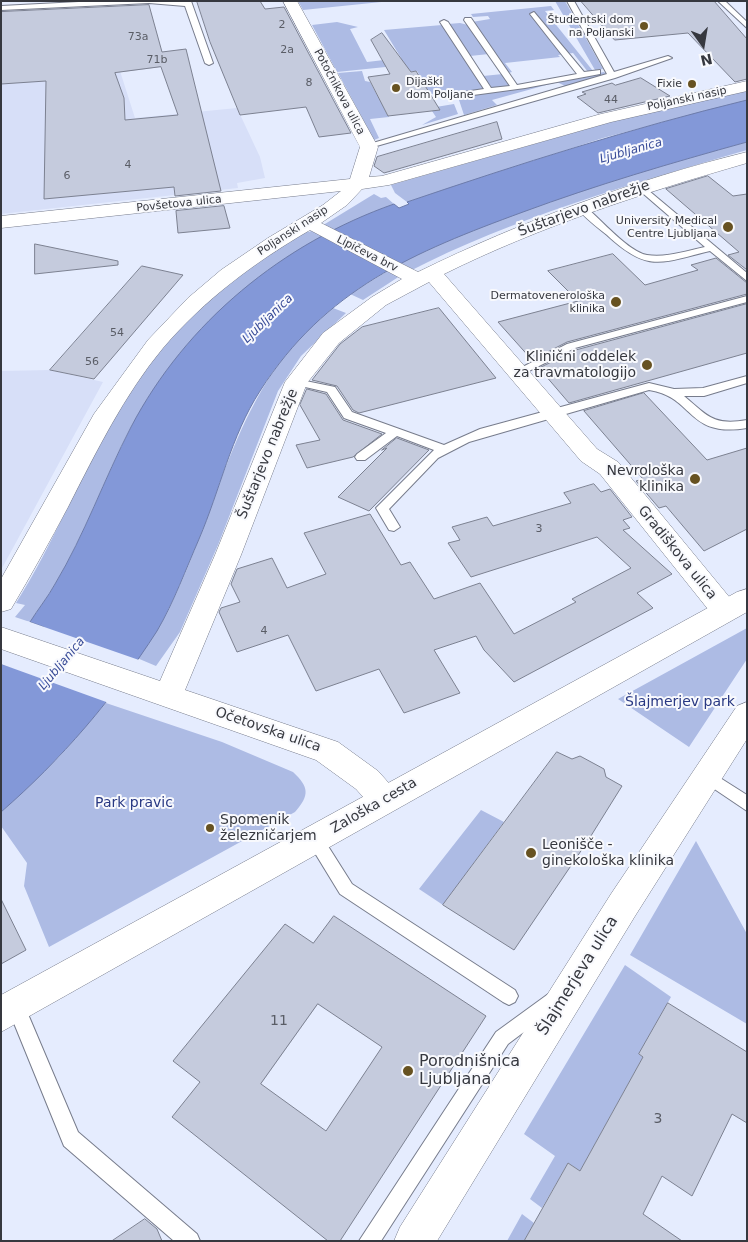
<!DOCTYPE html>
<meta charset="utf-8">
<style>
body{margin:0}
#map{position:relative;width:748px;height:1242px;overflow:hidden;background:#e5ecfe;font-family:"DejaVu Sans",sans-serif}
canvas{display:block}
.frame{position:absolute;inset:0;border:2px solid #36383f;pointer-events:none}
.north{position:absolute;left:678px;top:20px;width:50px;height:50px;-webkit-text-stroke:4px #f8f9fd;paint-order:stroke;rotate:167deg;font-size:14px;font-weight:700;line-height:20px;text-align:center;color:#36383f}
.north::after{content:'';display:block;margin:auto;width:18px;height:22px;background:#36383f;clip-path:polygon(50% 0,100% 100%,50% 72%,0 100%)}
</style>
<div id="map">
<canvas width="748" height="1242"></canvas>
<div class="frame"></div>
<div class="north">N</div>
</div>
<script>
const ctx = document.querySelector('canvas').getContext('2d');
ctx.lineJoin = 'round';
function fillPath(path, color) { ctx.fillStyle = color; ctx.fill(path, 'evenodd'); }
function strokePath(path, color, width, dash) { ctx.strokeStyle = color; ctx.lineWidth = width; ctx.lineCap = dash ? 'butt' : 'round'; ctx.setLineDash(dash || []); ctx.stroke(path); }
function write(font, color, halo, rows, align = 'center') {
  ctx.font = font + ' "DejaVu Sans",sans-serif'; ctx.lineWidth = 4; ctx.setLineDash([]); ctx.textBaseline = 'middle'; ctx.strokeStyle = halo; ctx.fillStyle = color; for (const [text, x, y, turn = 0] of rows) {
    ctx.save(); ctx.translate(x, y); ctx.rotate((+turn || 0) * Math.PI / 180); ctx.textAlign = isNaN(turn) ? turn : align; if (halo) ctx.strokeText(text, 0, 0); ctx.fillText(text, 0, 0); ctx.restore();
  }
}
const built = new Path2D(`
 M112,46L135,118L237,108L260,157L265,178L237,183L238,188L1,214V55Z
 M50,370L103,382L1,570V371Z`);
const green = new Path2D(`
 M298,1H391L303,10Z
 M555,1H565L603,69L595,70Z
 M551,6L554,10L545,11L593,71L588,72L573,53L558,55L560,57L505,63L512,72L508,73L472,22L490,19L488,16L473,17L471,14Z
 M337,22L358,27L350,29L367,62L401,58L384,30L442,25L485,90L430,94L417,71L411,72L405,65L337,72L312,25Z
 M460,23L468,25L489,54L470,56L448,24Z
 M362,71L365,81L370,82L389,117L370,119L379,138L374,140L338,73Z
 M604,72L606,74L565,86L557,82L492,100L497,105L464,115L458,97L525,87Z
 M503,74L511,86L492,88L483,76Z
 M747,90V100L603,138L407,202L395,193L391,185L611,122Z
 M454,104L458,114L422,125L436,117L430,108Z
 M747,142V150C631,184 515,217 408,272L396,265C506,209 628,175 747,142Z
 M374,194L381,198L386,197L394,204L331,232L320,227Z
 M315,229L325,235C242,283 176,341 131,427C104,478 85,534 55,584C48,597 38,609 30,622L15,617L25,605L16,603C53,545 78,480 111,421C139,371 177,326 220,289C246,268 277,250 305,231L309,232Z
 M391,269L403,274L363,300L350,294Z
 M333,308L346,313L301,356L278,391L218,545L180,632L156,666L137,658C148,643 159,628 168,611C221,507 234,383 333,308Z
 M747,628V659L689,747L618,699Z
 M106,703L222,742L293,772C309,787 310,795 295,812L49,947L24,886L27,863L1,826V812L59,757Z
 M481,810L504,822L443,905L419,889Z
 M696,841L747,934V1024L630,955Z
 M625,965L671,997L639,1054L643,1057L580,1171L568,1163L542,1208L530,1199L555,1156L524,1134Z
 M522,1214L534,1223L524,1241H507Z`);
const water = new Path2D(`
 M747,100V142C671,163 596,185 523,212C414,252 325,289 260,391C231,436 220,490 199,539C186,569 174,602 157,631C114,698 61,760 1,812V664L12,667L44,627L30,622C38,609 48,597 55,584C85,534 104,479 131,427C186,322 283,243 394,204L399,208L409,204L407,202C519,164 632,128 747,100Z`);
const pier = new Path2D(`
 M27,621L139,660L109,703L1,664V661L11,664L40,628L29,624Z`);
const building = new Path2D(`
 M197,1H260L265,9L284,7L351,133L319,137L306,107L240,115L210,42Z
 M581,1H714L747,39V79L735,82L688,33L615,40Z
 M149,5L162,52L186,49L221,191L175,196L174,187L44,199L46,81L1,84V12ZM161,67L178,115L125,120L124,98L115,73Z
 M382,33L411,72L416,71L440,110L388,116L368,77L390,74L371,40Z
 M641,78L670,96L598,113L577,97L586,94L582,92L612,83L615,85Z
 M497,122L502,139L384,173L374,166L377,157Z
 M708,176L733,196L747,194V270L728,255L739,252L666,189Z
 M224,206L230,228L178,233L176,211Z
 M35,244L118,261V265L35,274Z
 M613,254L645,285L698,270L691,265L716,258L747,283V294L567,342L532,360L498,322L578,301L548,271Z
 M142,266L183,275L94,379L50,370Z
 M747,304V353L569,403L539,368L576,350Z
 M439,308L496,378L359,413L353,410L337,386L312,380L340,344L362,327Z
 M307,389L326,394L343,420L382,434L353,457L307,468L296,445L320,440L300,405Z
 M644,393L707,460L747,448V529L704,551L666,506L659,508L636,481L643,479L584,411Z
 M397,438L429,450L369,511L338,497L387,448L382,450Z
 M594,484L601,492L610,489L632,517L623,520L630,528L623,530L672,574L637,593L653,608L514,682L484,650L476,636L434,650L460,693L404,713L379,669L316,691L288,635L237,652L219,612L221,608L240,602L231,584L237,569L272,558L287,588L326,574L304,533L370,514L401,565L410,562L434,599L480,583L514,634L576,602L572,599L631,568L597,537L471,577L448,543L460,540L452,527L487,517L493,526L571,503L564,493Z
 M557,752L572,759L580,756L604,769L606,777L622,786L589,839L514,950L443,905Z
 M1,899L26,950L1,964Z
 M334,916L486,1016L340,1241H328L172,1117L200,1082L173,1061L285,924L313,943ZM318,1004L382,1047L326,1131L261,1084Z
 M668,1003L747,1052V1123L732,1114L692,1196L662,1176L643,1214L682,1241H524L568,1163L580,1171L643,1057L639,1054Z
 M145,1219L157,1229L162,1241H112Z`);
const lane = new Path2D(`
 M98,1H191L213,63L209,65L205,63L185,6L149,3L1,10V6Z
 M567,1H574L614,72L668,56L672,58L615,78L366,149V145L607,74Z
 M718,1H725L747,22V28Z
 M534,12L584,72L600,70V74L525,88L451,98V94L484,89L440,22L444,20L448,22L491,88L510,86L464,20L465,18H471L517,85L577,74L530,14Z
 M642,185L747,273V281L710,251C660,263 648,273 607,235C597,227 586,219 578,209L586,207C600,219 630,253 647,255C666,258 686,251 705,247L639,190L637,188Z
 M747,296V302L575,348L521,375L517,376L511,373L567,344Z
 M747,376V383L704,396H684C708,416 713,426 747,420V428C686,438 695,397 649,390L469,442L438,458L389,509L400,527L394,531L389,530L376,508L434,450L397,436L365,460H357L355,457L357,454L386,433L344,418L327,392L292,384L290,382L296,379L335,387L352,412L444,445L480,429L649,383L674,389L703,388Z
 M706,769L747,795V811L701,780L698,775L701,770Z
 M315,833L321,835L352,884L515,990L518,996L515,1002L509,1005L503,1002L340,894L307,840L309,835Z
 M551,992L557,995L560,1001L557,1007L508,1044L381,1241H359L496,1032Z
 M16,997L22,1000L78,1132L197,1234L200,1241H174L64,1146L7,1006L10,1000Z`);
const street = new Path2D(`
 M283,1H297L378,147L369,177L382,176L601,114L747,81V91L611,122L389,185L362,189L347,205L321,223L418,272C522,221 634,180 747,152V163C643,193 541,226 444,274L597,449L618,462L735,604L739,611L735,618L725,621L715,618L600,474L581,461L429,282L386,305L339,343L307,383L241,555L185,690L338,742L378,771L395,790L400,799L395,808L384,812L373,808L356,789L316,760L1,649V627L160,681L215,555L285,382L323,333L372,297L402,279L310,230C255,262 205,299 163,348C124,395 96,452 68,507C50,541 31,575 11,609L1,612V579L94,414L148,340L188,298L221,270L268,238L323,205L341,191L1,228V216L350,179L360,147Z
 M747,702V739L635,916L437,1241H394L400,1227L611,894L737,706Z`);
const primary = new Path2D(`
 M747,589V612L1,1032V995L737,592Z`);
const markers = [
 [644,26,5,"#675221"],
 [692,84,5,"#675221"],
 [396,88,5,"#675221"],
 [728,227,6,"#675221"],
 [616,302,6,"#675221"],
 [647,365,6,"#675221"],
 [695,479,6,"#675221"],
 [210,828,5,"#675221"],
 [531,853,6,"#675221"],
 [408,1071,6,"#675221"]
];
const farPoinames = [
 ["Študentski dom",634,20],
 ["na Poljanski",634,33],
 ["Dijaški",406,82,"left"],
 ["dom Poljane",406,95,"left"],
 ["Fixie",682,84],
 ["University Medical",717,221],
 ["Centre Ljubljana",717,234],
 ["Dermatovenerološka",605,296],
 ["klinika",605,309]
];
const numberNames = [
 ["2",282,25],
 ["73a",138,37],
 ["2a",287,50],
 ["71b",157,60],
 ["8",309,83],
 ["44",611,100],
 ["4",128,165],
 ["6",67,176],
 ["54",117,333],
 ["56",92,362],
 ["3",539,529],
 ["4",264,631]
];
const farStreetnames = [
 ["Potočnikova ulica",339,92,62],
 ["Poljanski nasip",687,99,-12],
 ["Povšetova ulica",179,204,-6],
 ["Poljanski nasip",293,231,-33],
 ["Lipičeva brv",367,254,27]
];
const farWaternames = [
 ["Ljubljanica",631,151,-16],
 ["Ljubljanica",268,319,-44],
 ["Ljubljanica",62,664,-50]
];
const streetNames = [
 ["Šuštarjevo nabrežje",584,209,-20],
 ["Šuštarjevo nabrežje",268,454,-68],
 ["Gradiškova ulica",677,553,51],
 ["Očetovska ulica",268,730,19],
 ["Zaloška cesta",374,806,-30]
];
const poiNames = [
 ["Klinični oddelek",636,357],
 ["za travmatologijo",636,373],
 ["Nevrološka",684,471],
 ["klinika",684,487],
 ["Spomenik",220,820,"left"],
 ["železničarjem",220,836,"left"],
 ["Leonišče -",542,845,"left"],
 ["ginekološka klinika",542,861,"left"]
];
const parkNames = [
 ["Šlajmerjev park",680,702],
 ["Park pravic",134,803]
];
const nearNumbernames = [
 ["11",279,1021],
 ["3",658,1119]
];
const nearStreetnames = [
 ["Šlajmerjeva ulica",578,976,-58]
];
const nearPoinames = [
 ["Porodnišnica",419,1062],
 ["Ljubljana",419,1080]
];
fillPath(built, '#d7dff8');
fillPath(green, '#adbbe4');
fillPath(water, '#8398d8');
strokePath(water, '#6c7baa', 1);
fillPath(pier, '#e5ecfe');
fillPath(building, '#c5cbdd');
strokePath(building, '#7c8191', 1);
strokePath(lane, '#777c8c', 2);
strokePath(street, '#777c8c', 1);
strokePath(primary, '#777c8c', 1);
fillPath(lane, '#fff');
fillPath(street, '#fff');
fillPath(primary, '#fff');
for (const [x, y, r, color] of markers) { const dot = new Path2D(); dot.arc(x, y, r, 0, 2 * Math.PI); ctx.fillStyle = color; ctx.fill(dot); strokePath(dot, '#f8f9fd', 2); }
write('11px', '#36383f', '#f8f9fd', farPoinames, 'right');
write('11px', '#5a5d66', null, numberNames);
write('11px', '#36383f', '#f8f9fd', farStreetnames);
write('italic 12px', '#374a97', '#f8f9fd', farWaternames);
write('14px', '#36383f', '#f8f9fd', streetNames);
write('14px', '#36383f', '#f8f9fd', poiNames, 'right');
write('14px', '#283883', '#f8f9fd', parkNames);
write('14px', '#5a5d66', null, nearNumbernames);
write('16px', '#36383f', '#f8f9fd', nearStreetnames);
write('16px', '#36383f', '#f8f9fd', nearPoinames, 'left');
</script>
